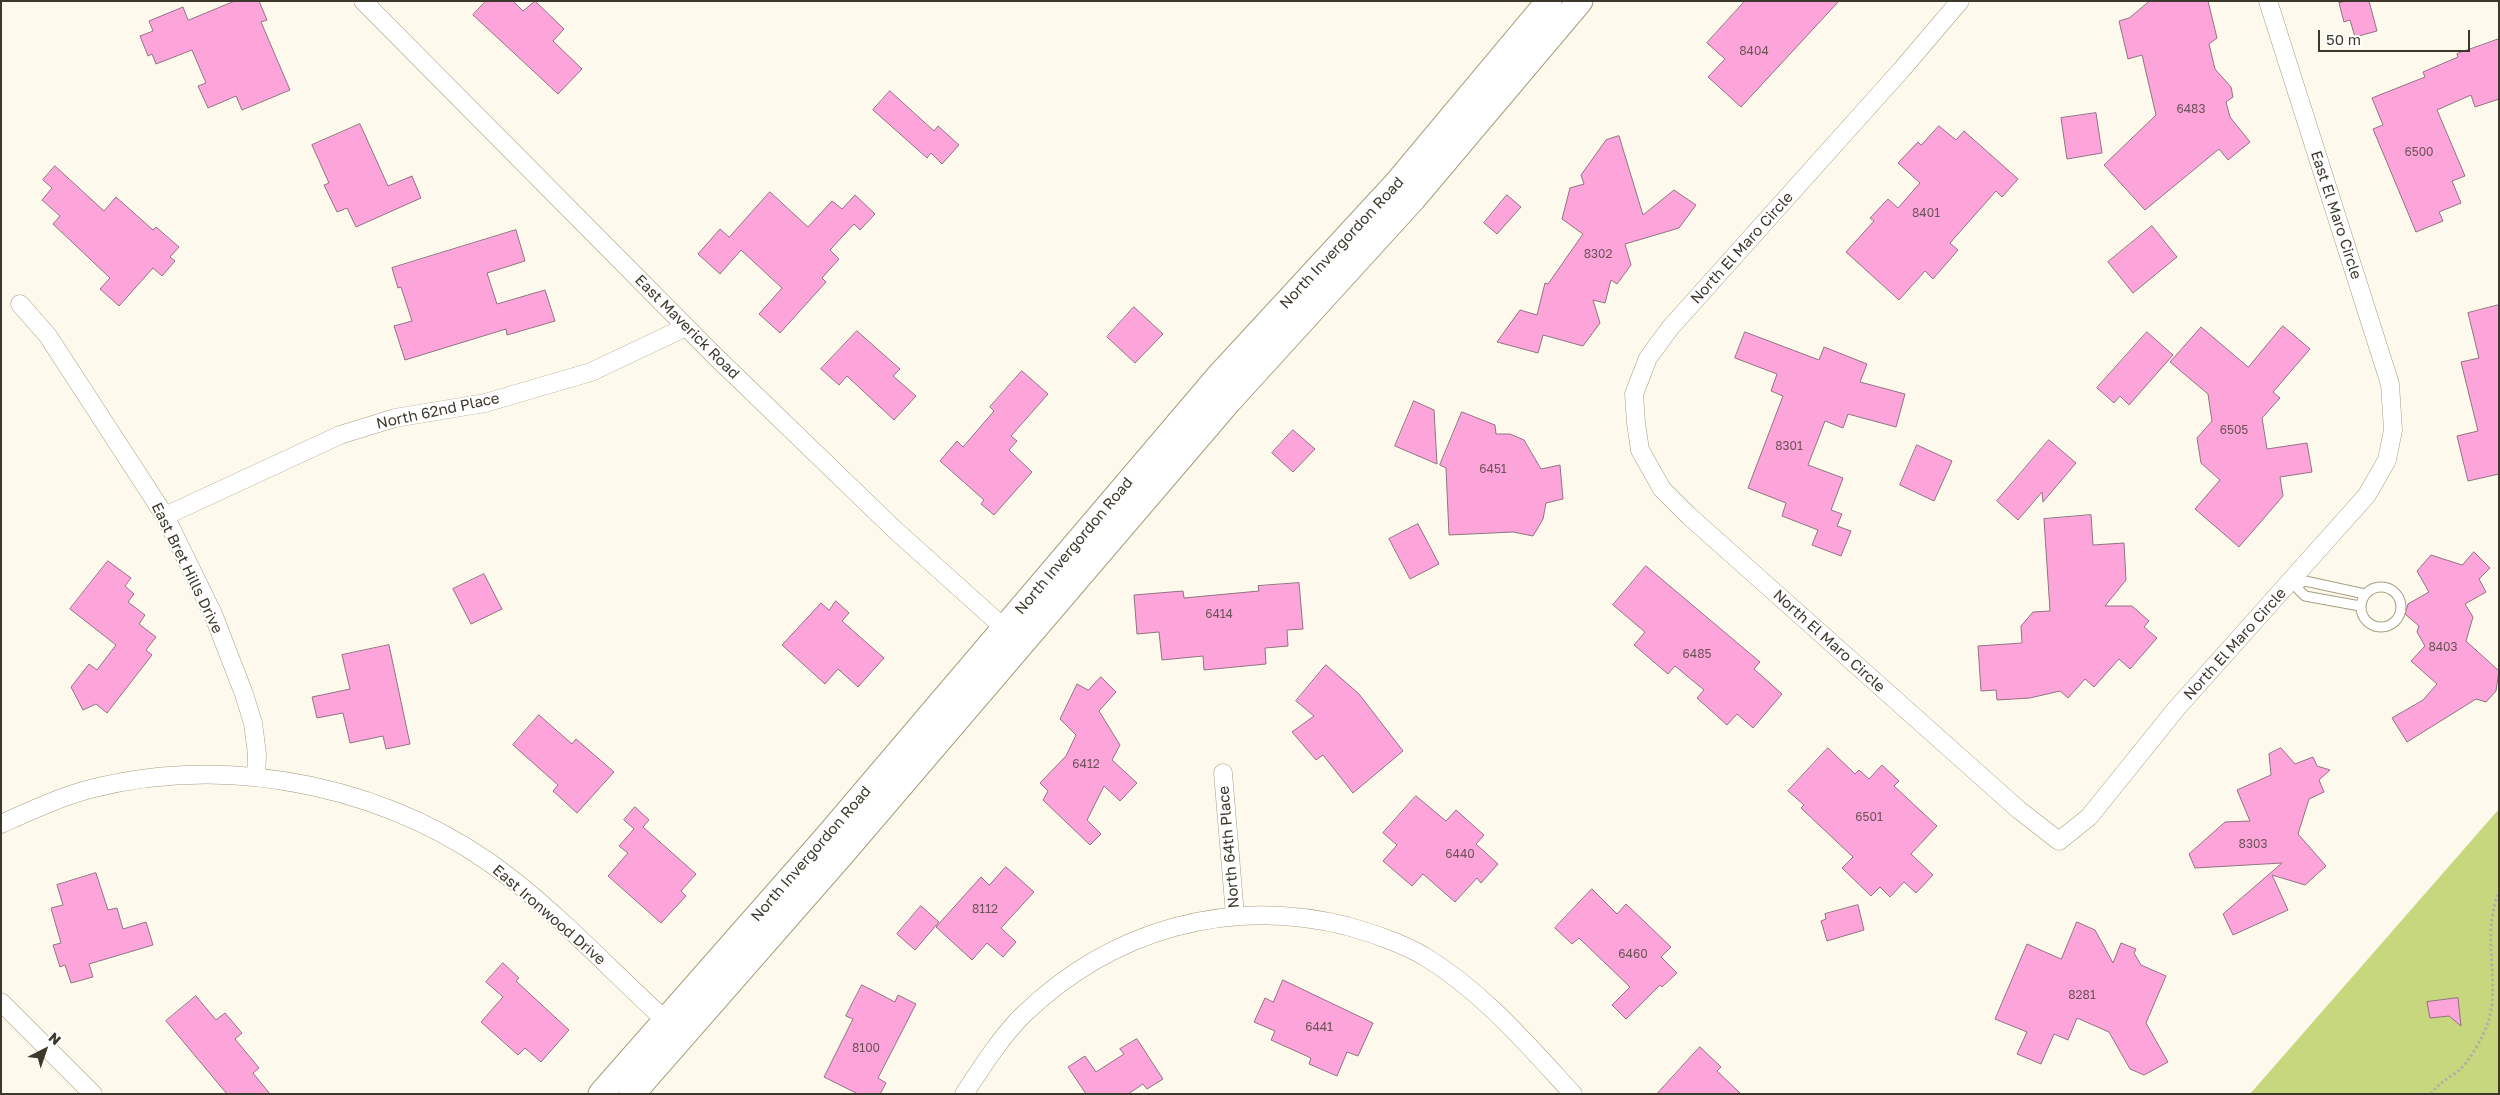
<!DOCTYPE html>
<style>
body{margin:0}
#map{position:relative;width:2500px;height:1095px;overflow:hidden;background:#fdfaed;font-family:"Golos Text",sans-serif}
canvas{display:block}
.frame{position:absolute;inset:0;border:2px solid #3c392c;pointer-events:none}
.north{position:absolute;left:20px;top:1025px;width:50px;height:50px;-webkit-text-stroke:4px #fff;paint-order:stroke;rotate:41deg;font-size:14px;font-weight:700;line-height:20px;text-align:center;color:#3c392c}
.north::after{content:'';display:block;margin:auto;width:18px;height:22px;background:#3c392c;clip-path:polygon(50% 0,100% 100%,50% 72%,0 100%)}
.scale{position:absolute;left:2318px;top:30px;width:152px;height:22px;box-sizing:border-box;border:2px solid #3c392c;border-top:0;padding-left:6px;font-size:15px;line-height:18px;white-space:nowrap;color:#3c392c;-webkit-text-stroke:4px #fff;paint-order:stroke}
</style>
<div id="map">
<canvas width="2500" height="1095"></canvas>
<div class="frame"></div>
<div class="north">N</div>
<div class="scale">50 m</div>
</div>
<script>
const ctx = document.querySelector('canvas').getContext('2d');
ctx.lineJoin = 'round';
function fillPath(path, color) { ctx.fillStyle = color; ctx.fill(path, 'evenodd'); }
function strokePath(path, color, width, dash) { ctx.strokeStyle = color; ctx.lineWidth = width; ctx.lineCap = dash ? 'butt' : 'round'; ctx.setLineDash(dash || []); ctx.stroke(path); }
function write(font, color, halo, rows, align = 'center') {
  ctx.font = font + ' "Golos Text",sans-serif'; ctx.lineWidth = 4; ctx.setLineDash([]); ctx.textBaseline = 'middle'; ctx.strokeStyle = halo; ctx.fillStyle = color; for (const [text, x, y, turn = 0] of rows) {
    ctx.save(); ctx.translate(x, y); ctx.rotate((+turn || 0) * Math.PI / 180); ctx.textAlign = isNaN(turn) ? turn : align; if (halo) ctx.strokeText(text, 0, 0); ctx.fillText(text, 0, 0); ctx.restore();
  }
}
const green = new Path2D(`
 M2499,809V1094H2250Z`);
const building = new Path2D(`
 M235,1H259L267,20L261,22L290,90L242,110L236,96L208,108L198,86L206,83L192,50L156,64L152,54L148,56L140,36L153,31L149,21L183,7L188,20Z
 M486,1H513L523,11L535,1L564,29L553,41L582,69L558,94L473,15Z
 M1745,1H1839L1741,107L1708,77L1725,59L1707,43Z
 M2150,1H2208L2217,38L2209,44L2215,69L2231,87L2233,97L2226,102L2230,117L2250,142L2228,160L2219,149L2145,210L2104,165L2156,115L2142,55L2128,59L2119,21L2129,18Z
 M2348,1H2369L2377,31L2355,37L2350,20L2344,22L2339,3Z
 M2499,39V99L2475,107L2471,95L2437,110L2465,176L2452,181L2461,203L2439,212L2443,221L2416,232L2373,129L2383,125L2372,98L2425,77L2423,72L2458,57L2457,54Z
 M890,91L934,131L938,126L959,145L942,164L931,153L927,158L873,110Z
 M2096,113L2102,153L2067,159L2061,118Z
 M360,124L388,186L412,176L421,198L356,227L347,208L337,212L324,185L329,183L312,145Z
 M1939,126L1956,140L1964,131L2018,179L2002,197L1996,191L1950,243L1958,250L1933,279L1925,271L1899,300L1846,252L1874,221L1870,218L1888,199L1898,208L1920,183L1898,163L1918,142L1921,145Z
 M1619,136L1643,215L1674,190L1696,205L1679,228L1625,244L1631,265L1617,284L1611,280L1605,303L1593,300L1600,323L1583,346L1543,335L1538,353L1497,342L1520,310L1537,315L1545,283L1548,284L1583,234L1562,219L1570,188L1584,184L1581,175L1606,140Z
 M55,166L104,211L116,197L153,230L156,227L179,247L170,257L175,261L162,276L153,268L119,306L100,289L110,278L53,224L60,216L42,200L52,188L43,180Z
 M770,192L808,227L832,201L842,209L855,195L875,214L860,230L854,224L830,250L839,259L822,278L826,282L780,333L759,314L782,288L741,250L720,274L698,254L720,229L729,237Z
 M1507,195L1521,207L1497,234L1484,223Z
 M2152,226L2177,257L2133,293L2108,262Z
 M516,230L525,261L487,273L497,304L545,290L555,321L507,335L506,329L405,360L394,326L412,321L401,287L398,288L392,268Z
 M2499,305V474L2468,481L2457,436L2478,431L2461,362L2479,358L2468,313Z
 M1134,307L1163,334L1135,363L1107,337Z
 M2283,326L2310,349L2273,392L2280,398L2262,418L2267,449L2307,443L2312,472L2280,477L2283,496L2239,547L2195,509L2220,480L2201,463L2197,438L2212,421L2208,394L2170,362L2201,327L2248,367Z
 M857,331L900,369L893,376L916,396L894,420L847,376L839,385L821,369Z
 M1745,332L1819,360L1824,347L1867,364L1860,382L1905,394L1896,427L1848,414L1843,428L1825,421L1808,465L1843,478L1831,510L1842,514L1837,526L1851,531L1841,556L1812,545L1818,530L1782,516L1786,503L1748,488L1783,396L1771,391L1777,374L1735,358Z
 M2147,332L2173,355L2129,405L2120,396L2114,403L2097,388Z
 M1022,371L1048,394L1011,436L1017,441L1009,450L1032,472L994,515L981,504L984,500L940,461L957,441L963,447L994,411L990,407Z
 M1414,401L1434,410L1437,464L1395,446Z
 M1462,412L1495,425L1496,434H1510L1524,440L1541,469L1560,465L1563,499L1546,503L1543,519L1533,536L1513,532L1449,535L1446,468L1440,465Z
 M1293,430L1315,449L1293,472L1272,453Z
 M2049,440L2076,463L2043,502L2042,492L2018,520L1997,501Z
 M1917,445L1952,461L1934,501L1900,485Z
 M2091,515L2093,545L2124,543L2126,580L2105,606H2132L2149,621L2144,627L2157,638L2130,669L2119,659L2094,687L2085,679L2068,698L2060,691L2030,698L1997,700L1996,690L1981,691L1978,646L2022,643L2021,626L2033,612L2050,611L2044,519Z
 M1418,524L1439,564L1410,579L1389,539Z
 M2474,552L2490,568L2479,579L2486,592L2465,604L2473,617L2466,641L2499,671L2496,691L2486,702L2476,699L2407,742L2392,718L2423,700L2437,684L2411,661L2425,646L2417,632L2419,626L2405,614L2408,604L2429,592L2417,571L2431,555L2462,565Z
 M108,561L131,578L125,586L134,594L128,602L145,615L139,624L156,637L146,650L152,655L107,713L96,704L83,710L71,687L89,664L97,670L116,645L70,609Z
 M1646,566L1760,662L1754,669L1782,694L1753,728L1737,714L1727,725L1697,698L1704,690L1675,666L1668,674L1634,645L1645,632L1613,605Z
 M484,574L502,609L471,624L453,589Z
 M1299,583L1303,629L1287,630L1288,646L1265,648L1266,664L1204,670L1203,656L1162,660L1159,632L1137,634L1134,595L1183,591L1184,598L1259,591L1258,586Z
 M836,601L849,613L842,621L884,658L858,687L838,669L825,684L782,645L821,603L829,610Z
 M389,645L410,744L386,749L383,736L350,743L343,713L317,718L312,697L350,689L342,655Z
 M1326,665L1359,694L1403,751L1353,793L1323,755L1316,760L1292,732L1314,716L1296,701Z
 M1101,677L1116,692L1099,711L1120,745L1112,760L1137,783L1120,801L1104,786L1087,820L1101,834L1090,845L1043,800L1048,791L1040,783L1066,756L1076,735L1060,719L1077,684L1088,690Z
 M539,715L572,744L576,739L614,772L577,813L553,791L558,785L513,745Z
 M1828,748L1855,774L1859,770L1869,779L1882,765L1899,781L1894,786L1937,826L1911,854L1933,875L1916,893L1904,882L1890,897L1880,887L1871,896L1842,868L1853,857L1801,808L1804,805L1788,791Z
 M2281,748L2295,764L2313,757L2317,766L2330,770L2319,780L2324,792L2309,799L2298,834L2326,866L2305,885L2272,875L2288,910L2233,935L2223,914L2282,863L2195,868L2189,854L2225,822L2250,821L2237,790L2271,775L2269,754Z
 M1416,796L1446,821L1456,810L1484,835L1476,844L1498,864L1481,883L1477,878L1455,902L1423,874L1412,886L1383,861L1397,845L1383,833Z
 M635,807L649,820L643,827L696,874L681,891L686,896L661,923L608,876L628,853L619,846L634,829L624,820Z
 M1006,867L1034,892L1001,928L1016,942L1003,957L987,943L972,960L936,927L981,877L989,885Z
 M96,873L108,910L117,908L123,929L146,922L153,945L89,964L93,977L71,983L65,965L60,967L53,945L61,943L51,908L63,905L57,885Z
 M1592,889L1617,914L1626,904L1671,947L1661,957L1677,973L1662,987L1660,985L1626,1019L1612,1005L1630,987L1579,938L1572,944L1555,928Z
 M1858,905L1864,930L1827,941L1821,921L1826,919L1825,914Z
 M921,906L939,922L915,950L897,934Z
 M2077,922L2095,930L2113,963L2121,943L2136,949L2134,953L2141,965L2166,976L2146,1023L2168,1062L2144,1075L2130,1069L2109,1032L2077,1018L2068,1040L2054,1034L2041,1064L2017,1054L2027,1032L1995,1019L2027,944L2061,959Z
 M503,963L519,978L516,981L569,1030L541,1062L525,1048L518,1055L481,1022L503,997L486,982Z
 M1283,980L1373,1023L1358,1056L1347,1052L1337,1076L1309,1064L1311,1058L1271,1040L1275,1031L1254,1022L1265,998L1273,1002Z
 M862,985L895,1002L898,995L916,1004L878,1078L886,1083L880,1094H858L824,1077L853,1019L846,1016Z
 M196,996L216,1020L225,1013L242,1033L235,1039L259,1068L253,1073L270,1094H227L166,1021Z
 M2458,998L2461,1026L2449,1016L2430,1018L2427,1002Z
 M1137,1039L1163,1079L1147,1089L1143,1084L1128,1094H1086L1068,1067L1085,1056L1096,1072L1124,1054L1120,1049Z
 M1700,1047L1721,1067L1717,1071L1741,1094H1657Z`);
const path = new Path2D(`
 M2431,1094C2438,1084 2447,1079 2457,1072C2471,1060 2483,1037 2489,1020C2500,979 2481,934 2499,892`);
const lane = new Path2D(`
 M2288,583L2295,586L2305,596L2360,606
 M2295,586L2305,581L2365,594
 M2361 607a20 20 0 1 1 40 0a20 20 0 1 1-40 0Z`);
const street = new Path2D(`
 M363,1L716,357L894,529L1012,635
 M1960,1L1903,68L1670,328L1648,358L1634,394L1636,423L1640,450L1662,489L1689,516L2019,810L2059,841L2089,817L2176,709L2367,495L2387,460L2393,430L2390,384L2268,1
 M20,304L48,336L165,516L213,614L244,694L253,723L257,754L256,777
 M165,516L340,435L395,418L485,403L591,372L686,327
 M1223,773L1235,915
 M1,824C30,811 60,797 90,789C234,752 397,788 513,880C570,925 620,980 674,1028
 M1,1002L93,1094
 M964,1094C982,1067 1000,1038 1023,1015C1111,930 1228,896 1347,926C1374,934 1399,942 1424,956C1483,992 1527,1044 1573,1094`);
const secondary = new Path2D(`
 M601,1094L826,838L1218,377L1397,183L1549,1
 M632,1094L842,854L1229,401L1413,199L1580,1`);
const numberNames = [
 ["8404",1754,51],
 ["6483",2191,109],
 ["6500",2419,152],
 ["8401",1926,213],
 ["8302",1598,254],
 ["6505",2234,430],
 ["8301",1789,446],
 ["6451",1493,469],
 ["6414",1219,614],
 ["8403",2443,647],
 ["6485",1697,654],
 ["6412",1086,764],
 ["6501",1869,817],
 ["8303",2253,844],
 ["6440",1460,854],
 ["8112",985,909],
 ["6460",1633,954],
 ["8281",2082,995],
 ["6441",1319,1027],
 ["8100",866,1048]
];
const streetNames = [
 ["East El Maro Circle",2336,215,72],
 ["North Invergordon Road",1342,243,-47],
 ["North El Maro Circle",1742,248,-48],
 ["East Maverick Road",687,327,45],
 ["North 62nd Place",438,411,-12],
 ["North Invergordon Road",1074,546,-50],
 ["East Bret Hills Drive",187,568,64],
 ["North El Maro Circle",1829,641,42],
 ["North El Maro Circle",2235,644,-48],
 ["North 64th Place",1229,847,-95],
 ["North Invergordon Road",811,854,-49],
 ["East Ironwood Drive",549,915,41]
];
fillPath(green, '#c6d77d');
fillPath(building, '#fda5da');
strokePath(building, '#907383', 1);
strokePath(lane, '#a79e80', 11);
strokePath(street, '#a79e80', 19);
strokePath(secondary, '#a79e80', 27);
strokePath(path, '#b4b1a4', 3, [2.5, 2.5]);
strokePath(lane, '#fff', 9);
strokePath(street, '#fff', 18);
strokePath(secondary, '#fff', 25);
write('12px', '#6c5458', null, numberNames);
write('15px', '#3c392c', '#fff', streetNames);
</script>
